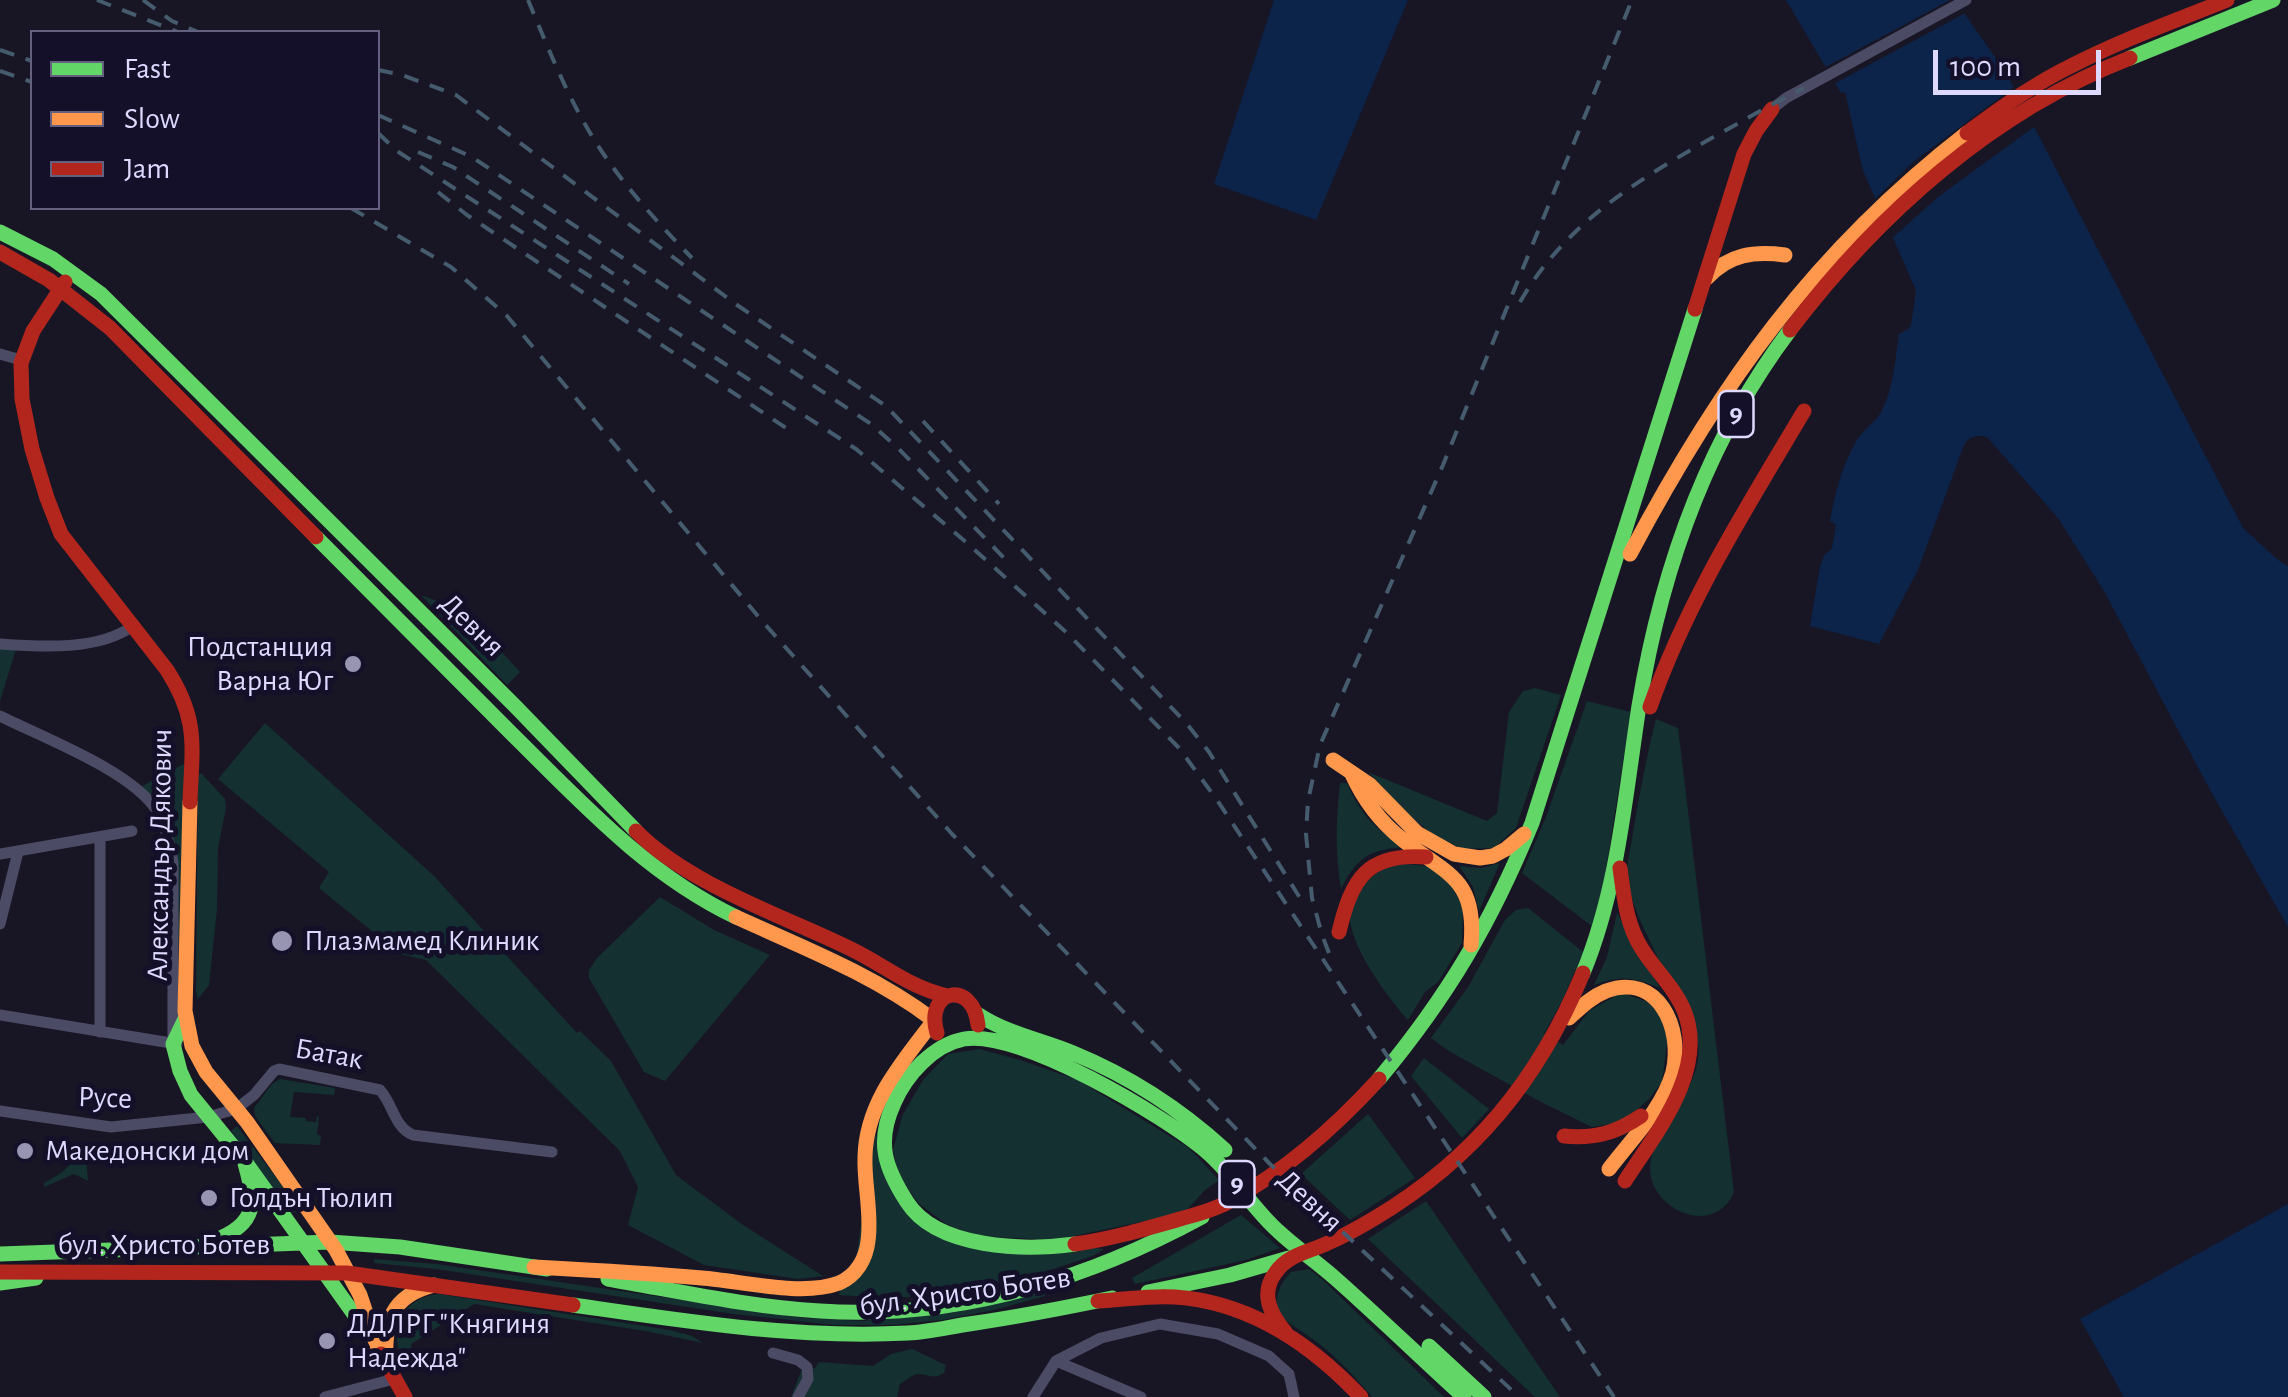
<!DOCTYPE html>
<meta charset="utf-8">
<style>
body{margin:0}
#map{position:relative;width:2288px;height:1397px;overflow:hidden;background:#181624;font-family:"Alegreya Sans",sans-serif}
canvas{display:block}
.legend{position:absolute;left:30px;top:30px;width:350px;height:180px;box-sizing:border-box;background:#14102a;border:2px solid #64607f;margin:0;padding:12px 18px;list-style:none;font-size:30px;color:#ddd9ff}
.legend li{display:flex;align-items:center;gap:20px;height:50px}
.legend b{width:50px;border:2px solid #64607f}
.scale{position:absolute;left:1933px;top:50px;width:168px;height:45px;box-sizing:border-box;border:5px solid #ddd9ff;border-top:0;padding-left:12px;font-size:30px;line-height:35px;white-space:nowrap;color:#ddd9ff;-webkit-text-stroke:8px #14102a;paint-order:stroke}
</style>
<div id="map">
<canvas width="2288" height="1397"></canvas>
<ul class="legend">
<li><b style="height:12px;background:#63d668"></b>Fast</li>
<li><b style="height:12px;background:#ff974d"></b>Slow</li>
<li><b style="height:12px;background:#b3261e"></b>Jam</li>
</ul>
<div class="scale">100 m</div>
</div>
<script>
const ctx = document.querySelector('canvas').getContext('2d');
ctx.lineJoin = 'round';
function fillPath(path, color) { ctx.fillStyle = color; ctx.fill(path, 'evenodd'); }
function strokePath(path, color, width, dash) { ctx.strokeStyle = color; ctx.lineWidth = width; ctx.lineCap = dash ? 'butt' : 'round'; ctx.setLineDash(dash || []); ctx.stroke(path); }
function write(font, color, halo, rows, align = 'center') {
  ctx.font = font + ' "Alegreya Sans",sans-serif'; ctx.lineWidth = 10; ctx.setLineDash([]); ctx.textBaseline = 'middle'; ctx.strokeStyle = halo; ctx.fillStyle = color; for (const [text, x, y, turn = 0] of rows) {
    ctx.save(); ctx.translate(x, y); ctx.rotate((+turn || 0) * Math.PI / 180); ctx.textAlign = isNaN(turn) ? turn : align; if (halo) ctx.strokeText(text, 0, 0); ctx.fillText(text, 0, 0); ctx.restore();
  }
}
const green = new Path2D(`
 M421,595L465,611L520,672L507,685Z
 M0,647L16,649L0,701Z
 M1535,688L1561,695L1516,828L1494,848L1462,849L1436,837L1415,820L1368,772L1487,821L1497,813L1509,712L1523,691Z
 M1587,701L1631,712L1605,875L1593,927L1522,873L1546,817Z
 M1656,719L1678,728L1734,1192C1714,1239 1650,1209 1650,1169C1650,1130 1705,1089 1698,1043C1697,1034 1690,1024 1686,1016C1673,988 1659,961 1646,933C1638,917 1629,894 1627,876C1626,864 1631,850 1632,838C1639,798 1646,758 1656,719Z
 M265,723L434,876L577,1033L580,1031L611,1061L676,1175L743,1225L823,1276L798,1279L704,1265L628,1225L638,1187L620,1151L426,960L400,954L319,888L329,872L218,779Z
 M193,759L178,955L169,842L141,791L142,786Z
 M201,773L225,799L226,808L218,848L217,909L209,985L198,999L196,991L198,776Z
 M1340,783H1347C1361,815 1374,829 1405,847C1370,849 1356,858 1341,889C1335,853 1336,820 1340,783Z
 M1389,863L1429,866L1451,883L1463,907L1462,943L1438,982L1425,992L1408,1020C1387,996 1334,929 1354,895C1362,883 1379,872 1389,863Z
 M1500,863L1479,911L1473,887L1459,866L1481,868Z
 M660,897L714,930L770,955L665,1081L644,1072L589,978V970L597,958Z
 M1528,908L1583,952L1563,999L1544,1034L1563,1045L1589,1011L1621,993L1655,1004L1668,1037L1662,1082L1649,1099L1630,1116L1611,1124L1592,1127L1541,1102L1447,1050L1431,1038L1468,987L1505,920L1516,910Z
 M1617,913L1660,988C1632,977 1623,975 1594,985L1607,957Z
 M979,1049L1020,1060L1078,1080L1189,1148L1219,1180L1205,1190L1184,1213L1054,1240L976,1236L946,1224L918,1203L898,1174L893,1150L903,1114L923,1080L948,1054Z
 M1424,1058L1489,1109L1462,1138L1411,1076Z
 M280,1079L335,1088L334,1095L294,1092L290,1117L306,1118V1121L316,1122L317,1116L319,1117L317,1134L321,1136L320,1145L275,1143L255,1116L254,1108L272,1084Z
 M1368,1114L1415,1178L1350,1220L1301,1174Z
 M237,1126L290,1196L297,1212L290,1213L231,1131Z
 M874,1131L924,1229L1104,1249L1093,1256L1044,1272L930,1296L887,1298L839,1295L840,1288L853,1281Z
 M86,1158L88,1181L74,1174L44,1187V1183L61,1173L76,1159Z
 M1426,1201L1560,1397H1535L1368,1239Z
 M1241,1215L1280,1248L1246,1260L1135,1284L1132,1278Z
 M374,1259L437,1264L805,1318L864,1321L1044,1291L1045,1296L994,1310L942,1320L892,1325H835L734,1314L436,1269L374,1263Z
 M1309,1269L1322,1279L1444,1397H1372C1356,1378 1338,1358 1318,1343C1303,1332 1292,1326 1277,1313C1275,1294 1279,1286 1291,1272Z
 M439,1294L670,1330L692,1336L703,1343L645,1331L474,1304L411,1344L412,1347L404,1353L399,1352C391,1321 407,1297 439,1294Z
 M912,1349L946,1365L944,1373C933,1380 929,1374 918,1374C912,1375 905,1381 900,1384L897,1397H791L801,1371L815,1368L819,1362L873,1366L891,1354Z`);
const water = new Path2D(`
 M1274,0H1408L1316,220L1214,184Z
 M1786,0H1955L2006,73L2243,528L2278,560L2288,566V927L2209,788L2104,591L2058,518L1988,438C1978,434 1970,436 1964,445L1918,570L1879,644L1810,626L1820,566L1824,556L1832,548L1836,525L1830,521C1835,493 1842,465 1857,440C1864,429 1877,421 1882,410C1894,387 1895,359 1899,334L1907,330L1911,325L1916,290L1863,171L1845,92L1841,93Z
 M2288,1204V1397H2124L2080,1319Z`);
const pier = new Path2D(`
 M1950,0H1961L1969,11L1830,86L1820,70Z
 M2018,84L2038,124L1938,197L1890,240L1872,202L1914,161Z`);
const street = new Path2D(`
 M1772,109L1786,98L1966,0
 M0,354L21,360
 M0,644C41,647 100,651 134,625
 M0,716C44,738 132,771 157,811C166,827 170,845 173,863V1043
 M100,837V1032
 M0,854L132,831
 M0,924L18,852
 M0,1015L177,1044
 M0,1111L111,1127L208,1117L236,1109L254,1095L274,1071L279,1069L380,1090C393,1104 394,1127 413,1135L552,1152
 M773,1353L798,1360L807,1367L808,1379L798,1397
 M1056,1361L1141,1397
 M325,1397L394,1379
 M1033,1397L1056,1361L1101,1338L1160,1324L1218,1334L1269,1356L1289,1374L1294,1397`);
const fast = new Path2D(`
 M2130,58L2273,0
 M0,232L53,259L101,294L515,706L636,831
 M316,537C381,602 446,668 511,733C581,802 646,874 736,917
 M1583,973C1618,888 1625,797 1639,706C1661,571 1707,440 1790,330
 M979,1015C1008,1034 1042,1040 1073,1053C1129,1076 1181,1110 1225,1150
 M185,1019L173,1044L180,1071L191,1095L244,1160L366,1331
 M1379,1079C1448,996 1491,923 1532,823L1695,309
 M213,1241C259,1224 256,1202 244,1160
 M1075,1244C1025,1251 937,1249 907,1202C885,1168 876,1142 894,1103C906,1075 933,1045 964,1039C1019,1029 1165,1116 1207,1152C1234,1175 1251,1207 1278,1231C1296,1248 1317,1262 1336,1279C1380,1318 1421,1358 1464,1397
 M0,1254L330,1242L400,1247L547,1269
 M608,1279C678,1291 749,1307 820,1311C956,1320 1084,1281 1202,1217
 M0,1283L36,1278
 M1148,1292L1230,1275L1289,1258
 M573,1305C684,1321 795,1339 908,1333C928,1332 949,1327 969,1324C1017,1317 1064,1308 1112,1298
 M1429,1346L1484,1397`);
const slow = new Path2D(`
 M1707,278C1729,254 1754,251 1785,255
 M1630,554C1720,384 1814,252 1967,133
 M1333,760L1370,785L1417,833L1454,854L1480,858L1493,856L1506,849L1524,834
 M1351,772C1363,799 1380,822 1403,840C1447,875 1477,878 1471,945
 M190,802L185,1011L192,1046L206,1072L247,1122L336,1250L360,1295L377,1346
 M736,917C804,948 872,974 932,1019
 M1569,1018C1581,1007 1591,997 1606,991C1659,972 1683,1029 1673,1072C1663,1108 1631,1140 1609,1169
 M534,1267C590,1270 646,1273 702,1278C741,1281 802,1297 839,1283C856,1276 866,1259 868,1241C872,1213 864,1185 865,1157C866,1103 901,1064 932,1023
 M386,1364C384,1323 390,1296 434,1285`);
const jam = new Path2D(`
 M1967,133C2000,108 2034,84 2071,66C2121,40 2175,21 2227,0
 M0,252L49,280L110,328L316,537
 M65,282L33,331L21,363L22,399L32,449L47,498L61,534L167,670C199,720 192,746 190,802
 M1695,309L1744,154L1756,131L1772,109
 M1790,330C1878,214 1993,111 2130,58
 M1650,707C1687,601 1747,507 1804,411
 M636,831C689,885 784,916 851,949C884,965 912,989 948,996
 M1620,868C1624,897 1626,924 1642,949C1655,970 1676,989 1685,1013C1707,1072 1655,1134 1625,1181
 M1339,932C1352,878 1367,853 1426,857
 M937,1033C924,989 973,979 978,1025
 M1564,1136C1594,1139 1616,1133 1641,1116
 M1075,1244C1111,1239 1145,1229 1180,1219C1197,1214 1215,1210 1230,1201C1285,1171 1337,1125 1379,1079
 M0,1272L347,1273L573,1305
 M1098,1301C1124,1300 1150,1295 1175,1297C1250,1302 1311,1344 1361,1397
 M1286,1333C1271,1315 1259,1294 1276,1272C1289,1254 1309,1252 1328,1243C1344,1236 1360,1227 1375,1218C1474,1159 1539,1079 1583,973
 M381,1354L405,1397`);
const rail = new Path2D(`
 M97,0L178,32
 M143,0L172,21L198,32
 M528,0C546,43 563,86 586,126C614,175 653,218 692,258
 M0,50L32,61
 M378,70L402,75L456,95L737,305L886,406L1187,724L1209,752L1300,898
 M0,71L32,82
 M378,115L472,157L871,424L899,449L1005,559
 M378,133L397,151L856,449L967,543L1068,634L1179,748L1217,800L1614,1397
 M418,152L453,167L629,284
 M438,192L467,215L786,428
 M351,208L451,267L507,316L762,621L952,834L1270,1164L1519,1397
 M1520,302C1563,227 1631,184 1703,143C1737,124 1770,105 1804,88
 M923,421L999,504
 M1329,953L1322,935L1312,898L1306,834L1308,801L1320,745L1443,465L1632,0`);
const markers = [
 [353,664,10,"#9895b2"],
 [282,941,12,"#9895b2"],
 [25,1151,10,"#9895b2"],
 [209,1198,10,"#9895b2"],
 [327,1341,10,"#9895b2"]
];
const shields = [
 [1736,414,35],
 [1237,1184,35]
];
const shieldNames = [
 ["9",1736,414],
 ["9",1237,1184]
];
const streetNames = [
 ["Девня",472,625,44],
 ["Александър Дякович",160,855,-89],
 ["Батак",329,1054,10],
 ["Русе",105,1098,2],
 ["Девня",1310,1201,43],
 ["бул. Христо Ботев",164,1245],
 ["бул. Христо Ботев",965,1292,-8]
];
const poiNames = [
 ["Подстанция",333,647,"right"],
 ["Варна Юг",333,681,"right"],
 ["Плазмамед Клиник",304,941],
 ["Македонски дом",45,1151],
 ["Голдън Тюлип",229,1198],
 ["ДДЛРГ \"Княгиня",347,1324],
 ["Надежда\"",347,1358]
];
fillPath(green, '#143031');
fillPath(water, '#0c234a');
fillPath(pier, '#181624');
strokePath(street, '#4c4b65', 11);
strokePath(fast, '#63d668', 15);
strokePath(slow, '#ff974d', 15);
strokePath(jam, '#b3261e', 15);
strokePath(rail, '#455b6e', 4, [15, 12]);
for (const [x, y, r, color] of markers) { const dot = new Path2D(); dot.arc(x, y, r, 0, 2 * Math.PI); ctx.fillStyle = color; ctx.fill(dot); strokePath(dot, '#14102a', 4); }
for (const [x, y, w] of shields) { const box = new Path2D(); box.roundRect(x - w / 2, y - 23, w, 46, 8); ctx.fillStyle = '#14102a'; ctx.fill(box); strokePath(box, '#ddd9ff', 2.5); }
write('bold 28px', '#ddd9ff', null, shieldNames);
write('30px', '#ddd9ff', '#14102a', streetNames);
write('30px', '#ddd9ff', '#14102a', poiNames, 'left');
</script>
